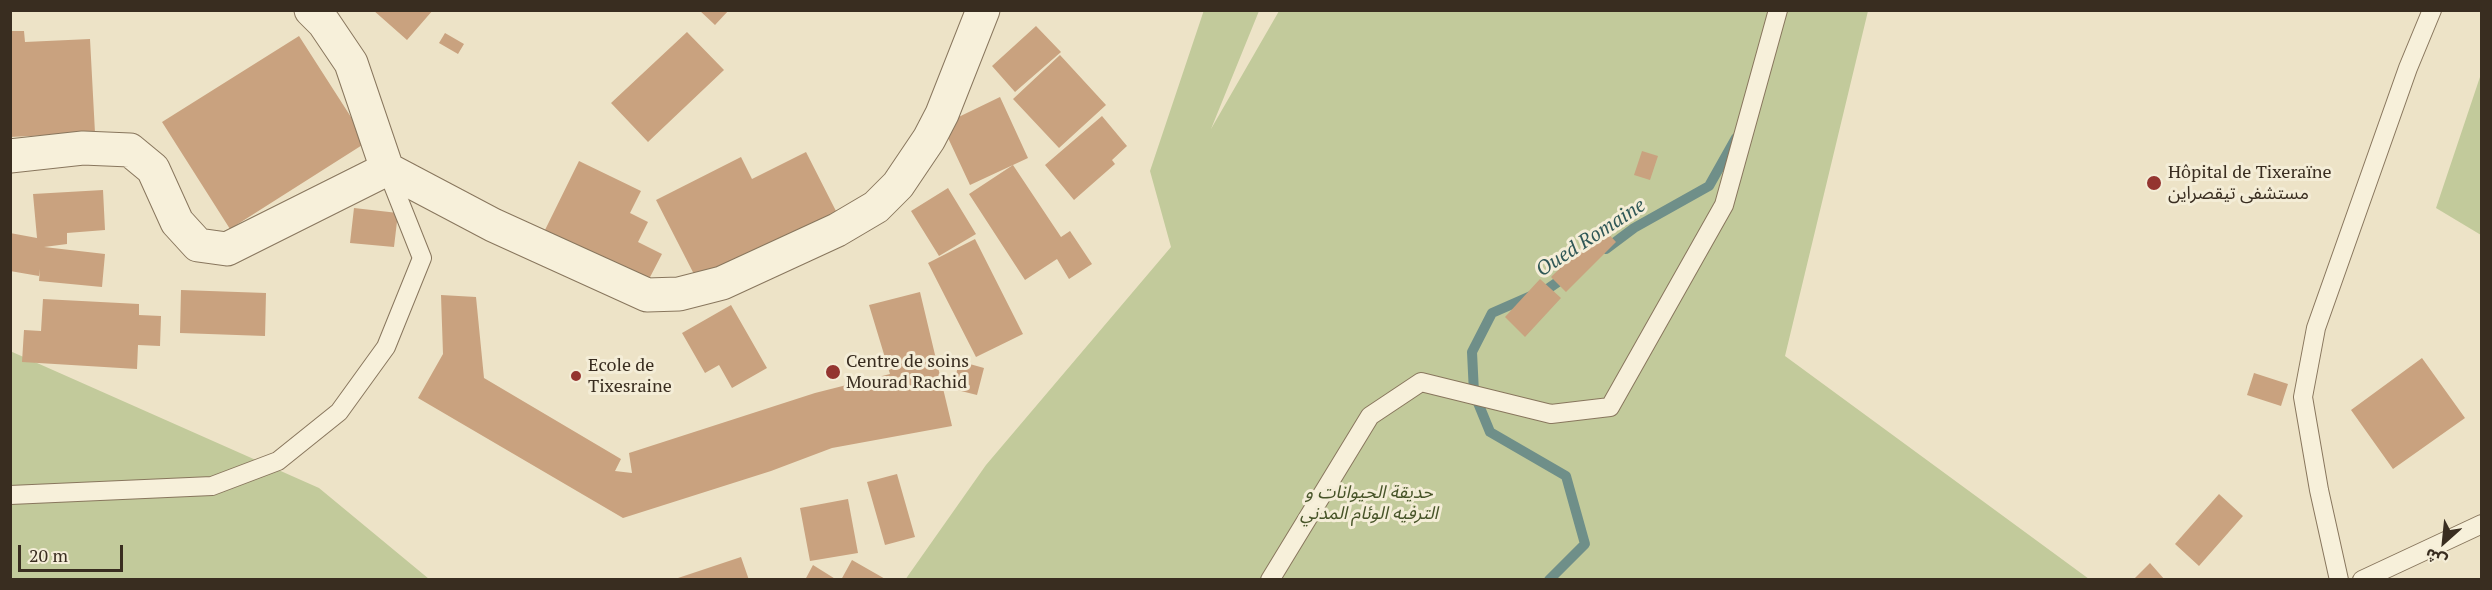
<!DOCTYPE html>
<meta charset="utf-8">
<style>
body{margin:0}
#map{position:relative;width:2492px;height:590px;overflow:hidden;background:#ede3c7;font-family:"PT Serif","Noto Sans Arabic",serif}
canvas{display:block}
.frame{position:absolute;inset:0;border:12px solid #392d20;pointer-events:none}
.north{position:absolute;left:2414px;top:512px;width:60px;height:60px;-webkit-text-stroke:4px #f4edd7;paint-order:stroke;rotate:207deg;font-size:16px;font-weight:700;line-height:24px;text-align:center;color:#392d20}
.north::after{content:'';display:block;margin:auto;width:21px;height:27px;background:#392d20;clip-path:polygon(50% 0,100% 100%,50% 72%,0 100%)}
.scale{position:absolute;left:18px;top:545px;width:105px;height:27px;box-sizing:border-box;border:3px solid #392d20;border-top:0;padding-left:8px;font-size:18px;line-height:21px;white-space:nowrap;color:#392d20;-webkit-text-stroke:4px #f4edd7;paint-order:stroke}
</style>
<div id="map">
<canvas width="2492" height="590"></canvas>
<div class="frame"></div>
<div class="north">ش</div>
<div class="scale">20 m</div>
</div>
<script>
const ctx = document.querySelector('canvas').getContext('2d');
ctx.lineJoin = 'round';
function fillPath(path, color) { ctx.fillStyle = color; ctx.fill(path, 'evenodd'); }
function strokePath(path, color, width, dash) { ctx.strokeStyle = color; ctx.lineWidth = width; ctx.lineCap = dash ? 'butt' : 'round'; ctx.setLineDash(dash || []); ctx.stroke(path); }
function write(font, color, halo, rows, align = 'center') {
  ctx.font = font + ' "PT Serif","Noto Sans Arabic",serif'; ctx.lineWidth = 6; ctx.setLineDash([]); ctx.textBaseline = 'middle'; ctx.strokeStyle = halo; ctx.fillStyle = color; for (const [text, x, y, turn = 0] of rows) {
    ctx.save(); ctx.translate(x, y); ctx.rotate((+turn || 0) * Math.PI / 180); ctx.textAlign = isNaN(turn) ? turn : align; if (halo) ctx.strokeText(text, 0, 0); ctx.fillText(text, 0, 0); ctx.restore();
  }
}
const green = new Path2D(`
 M1204,10L1259,11L1211,129L1279,11H1868L1785,356L2089,579L905,580L986,465L1171,247L1150,171Z
 M2481,74L2482,235H2481L2436,208Z
 M10,351L319,488L429,579H11Z`);
const stream = new Path2D(`
 M1606,249L1634,228L1709,186L1736,138
 M1549,580L1585,544L1566,476L1490,432L1474,393L1472,352L1492,313L1549,288L1568,275`);
const building = new Path2D(`
 M373,10H433L407,40Z
 M699,10H729L715,25Z
 M1036,26L1061,52L1015,92L992,66Z
 M10,31H24L25,42L90,39L95,133L10,137Z
 M687,32L724,70L648,142L611,103Z
 M445,33L464,44L458,54L439,43Z
 M299,36L367,142L230,229L162,122Z
 M1060,55L1106,105L1059,148L1013,99Z
 M1000,97L1028,158L970,185L942,125Z
 M1102,116L1127,146L1112,160L1115,164L1074,200L1045,165Z
 M1642,151L1658,156L1650,180L1634,175Z
 M806,152L837,213L698,282L656,200L741,157L752,179Z
 M579,161L641,191L630,213L648,222L638,242L662,254L648,281L545,230Z
 M1013,165L1061,237L1070,231L1092,264L1069,279L1057,259L1025,280L969,194Z
 M948,188L976,234L939,256L911,211Z
 M103,190L105,230L67,233V244L44,247L105,254L102,287L39,281L40,269L39,276L10,271V233L37,238L33,194Z
 M354,208L398,213L394,247L350,243Z
 M1602,227L1616,242L1566,292L1551,277Z
 M975,239L1023,334L976,357L928,263Z
 M1540,279L1561,298L1525,337L1505,317Z
 M181,290L266,293L265,336L180,333Z
 M920,292L952,426L832,448L771,471L623,518L418,398L443,354L441,295L476,297L484,378L621,459L615,471L632,473L629,453L815,393L890,374L869,305Z
 M43,299L139,304V315L161,316L160,346L138,345L137,369L22,362L24,330L41,331Z
 M731,305L767,368L732,388L719,365L705,373L682,333Z
 M2422,358L2465,418L2393,469L2351,410Z
 M959,361L984,368L977,395L953,389Z
 M2254,373L2288,384L2281,406L2247,395Z
 M897,474L915,537L885,545L867,482Z
 M2219,494L2243,516L2199,566L2175,544Z
 M848,499L858,553L810,561L800,508Z
 M741,557L749,580H675V579Z
 M852,560L887,580H841Z
 M2150,563L2165,580H2133Z
 M813,565L837,580H805Z`);
const service = new Path2D(`
 M10,495L212,486L278,461L339,412L386,347L422,258L387,170
 M1270,580L1370,416L1421,382L1551,414L1610,407L1724,205L1778,10
 M2339,580L2319,490L2303,397L2316,328L2408,68L2432,10
 M2362,580L2482,524`);
const minor = new Path2D(`
 M311,10L324,23L351,63L387,169L493,225L647,295L679,294L722,283L837,230L876,207L898,185L929,139L942,114L983,10
 M10,156L83,148L130,150L153,169L177,222L198,245L227,249L387,169`);
const markers = [
 [2154,183,8,"#943530"],
 [833,372,8,"#943530"],
 [576,376,6,"#943530"]
];
const poiNames = [
 ["Hôpital de Tixeraïne",2168,173],
 ["مستشفى تيقصراين",2168,194],
 ["Centre de soins",846,362],
 ["Mourad Rachid",846,383],
 ["Ecole de",588,366],
 ["Tixesraine",588,387]
];
const parkNames = [
 ["حديقة الحيوانات و",1369,493],
 ["الترفيه الوئام المدني",1369,514]
];
const waterNames = [
 ["Oued Romaine",1591,238,-33]
];
fillPath(green, '#c2ca9b');
strokePath(stream, '#6f8f89', 10);
fillPath(building, '#c9a27f');
strokePath(service, '#88765d', 20);
strokePath(minor, '#88765d', 35);
strokePath(service, '#f7f0da', 18);
strokePath(minor, '#f7f0da', 33);
for (const [x, y, r, color] of markers) { const dot = new Path2D(); dot.arc(x, y, r, 0, 2 * Math.PI); ctx.fillStyle = color; ctx.fill(dot); strokePath(dot, '#f4edd7', 2); }
write('18px', '#392d20', '#f4edd7', poiNames, 'left');
write('italic 18px', '#475428', '#f4edd7', parkNames);
write('italic 20px', '#305857', '#f4edd7', waterNames);
</script>
